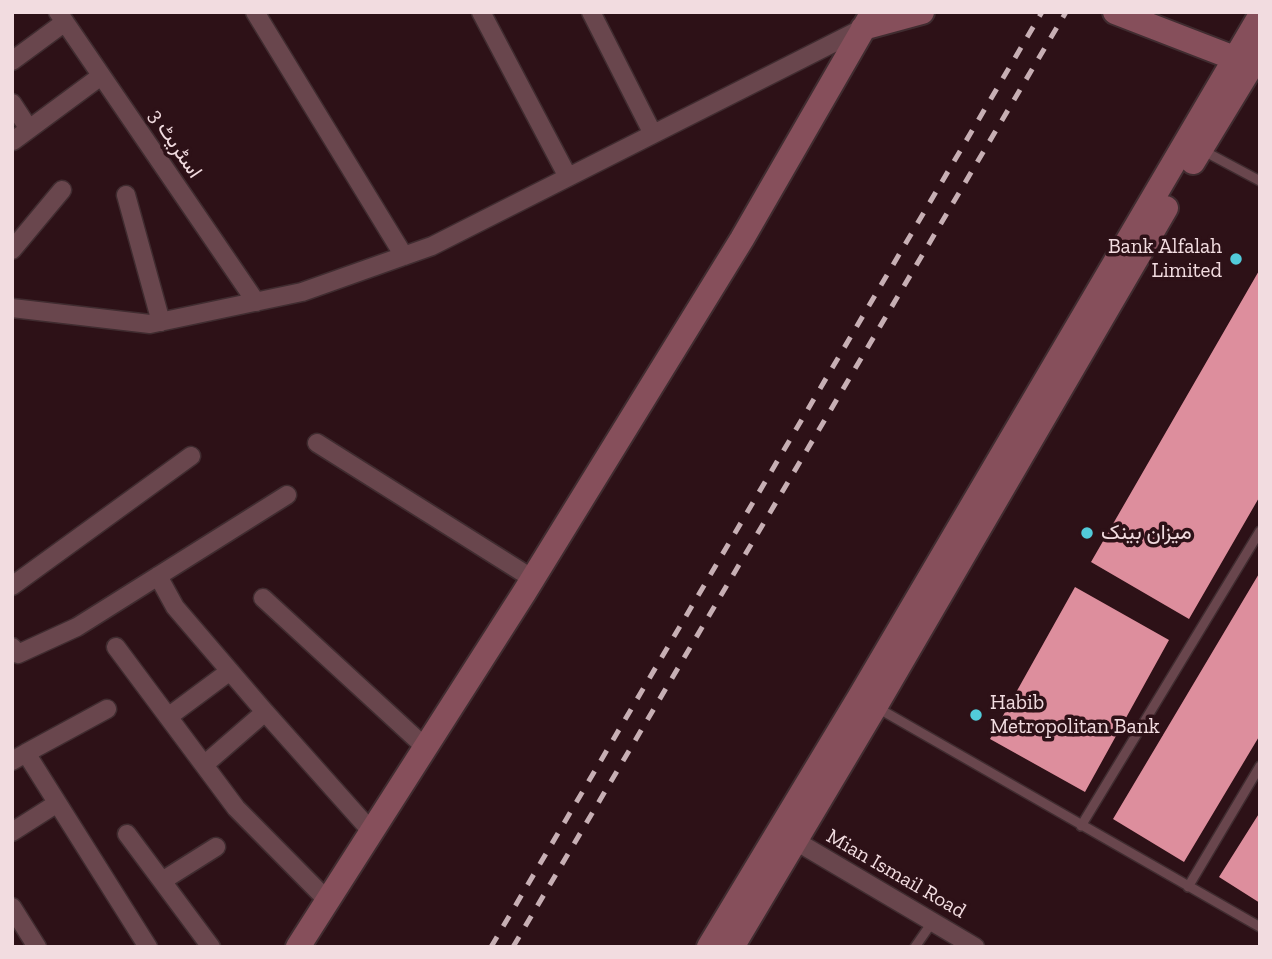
<!DOCTYPE html>
<meta charset="utf-8">
<style>
body{margin:0}
#map{position:relative;width:1272px;height:959px;overflow:hidden;background:#2d1117;font-family:"Zilla Slab",serif}
canvas{display:block}
.frame{position:absolute;inset:0;border:14px solid #f2dce0;pointer-events:none}
</style>
<div id="map">
<canvas width="1272" height="959"></canvas>
<div class="frame"></div>
</div>
<script>
const ctx = document.querySelector('canvas').getContext('2d');
ctx.lineJoin = 'round';
function fillPath(path, color) { ctx.fillStyle = color; ctx.fill(path, 'evenodd'); }
function strokePath(path, color, width, dash) { ctx.strokeStyle = color; ctx.lineWidth = width; ctx.lineCap = dash ? 'butt' : 'round'; ctx.setLineDash(dash || []); ctx.stroke(path); }
function write(font, color, halo, rows, align = 'center') {
  ctx.font = font + ' "Zilla Slab",Vazirmatn,serif'; ctx.lineWidth = 7; ctx.setLineDash([]); ctx.textBaseline = 'middle'; ctx.strokeStyle = halo; ctx.fillStyle = color; for (const [text, x, y, turn = 0] of rows) {
    ctx.save(); ctx.translate(x, y); ctx.rotate((+turn || 0) * Math.PI / 180); ctx.textAlign = isNaN(turn) ? turn : align; if (halo) ctx.strokeText(text, 0, 0); ctx.fillText(text, 0, 0); ctx.restore();
  }
}
const building = new Path2D(`
 M1260,269V496L1189,619L1091,562Z
 M1260,572V735L1184,862L1113,819Z
 M1075,587L1169,640L1085,792L990,739Z
 M1260,812V903L1219,877Z`);
const lane = new Path2D(`
 M1202,150L1260,181
 M876,707L1260,927
 M1081,826L1260,531
 M1188,887L1260,766
 M915,947L933,921`);
const street = new Path2D(`
 M58,12L256,302
 M255,12L404,256
 M481,12L568,177
 M591,12L653,134
 M12,61L65,22
 M12,103L29,129
 M13,141L101,76
 M126,195L161,322
 M12,250L62,190
 M12,308L150,324L302,292L432,246L863,28
 M317,443L533,579
 M158,576L175,607L265,712
 M12,586L191,456
 M263,598L425,747
 M12,647L18,654L77,627L287,495
 M116,647L236,808L327,900
 M168,717L230,671
 M26,753L107,709
 M12,761L26,753L148,947
 M204,765L265,712L371,831
 M12,832L56,804
 M127,834L211,947
 M794,840L975,947
 M162,881L216,847
 M12,907L37,947`);
const secondary = new Path2D(`
 M1115,12L1234,58L1249,61
 M863,28L922,12
 M1193,162L1260,52
 M298,947L524,593L742,239L873,12
 M709,947L859,698L1260,16
 M732,947L875,707L1166,208`);
const rail = new Path2D(`
 M491,947L1042,12
 M513,947L1066,12`);
const markers = [
 [1236,259,7,"#52cbda"],
 [1087,533,7,"#52cbda"],
 [976,715,7,"#52cbda"]
];
const streetNames = [
 ["اسٹریٹ 3",175,144,56],
 ["Mian Ismail Road",896,874,30]
];
const poiNames = [
 ["Bank Alfalah",1222,247,"right"],
 ["Limited",1222,271,"right"],
 ["میزان بینک",1101,533],
 ["Habib",990,703],
 ["Metropolitan Bank",990,727]
];
fillPath(building, '#dd8e9d');
strokePath(lane, '#402c30', 12);
strokePath(street, '#402c30', 21);
strokePath(secondary, '#402c30', 28);
strokePath(lane, '#69464d', 9);
strokePath(street, '#69464d', 18);
strokePath(secondary, '#864f5b', 24);
strokePath(rail, '#c7afb4', 5, [12, 12]);
for (const [x, y, r, color] of markers) { const dot = new Path2D(); dot.arc(x, y, r, 0, 2 * Math.PI); ctx.fillStyle = color; ctx.fill(dot); strokePath(dot, '#2d1117', 2.5); }
write('21px', '#f2dce0', '#2d1117', streetNames);
write('21px', '#f2dce0', '#2d1117', poiNames, 'left');
</script>
